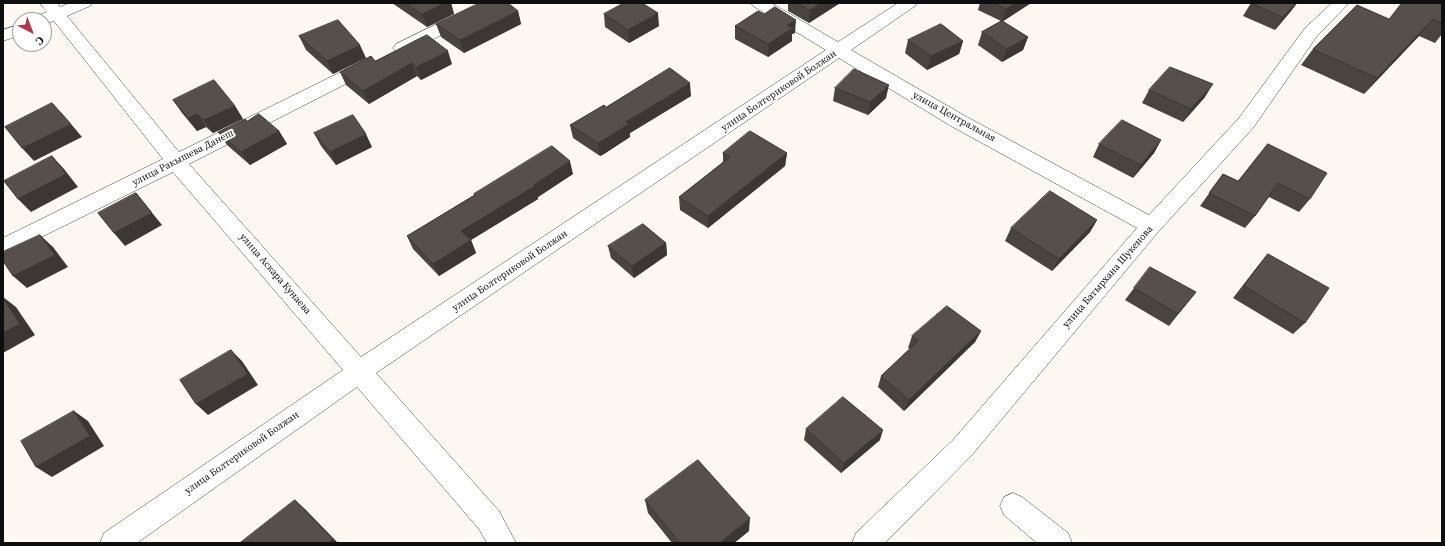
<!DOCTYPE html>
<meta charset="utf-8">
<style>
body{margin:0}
#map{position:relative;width:1445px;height:546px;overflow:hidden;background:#fdf9f2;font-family:"Source Serif 4",serif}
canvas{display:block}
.frame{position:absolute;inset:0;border:4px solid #0e0e0e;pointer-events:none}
.north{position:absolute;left:12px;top:12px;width:40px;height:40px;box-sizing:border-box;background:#fff;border:1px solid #9f9f9f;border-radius:50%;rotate:138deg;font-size:11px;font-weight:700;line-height:16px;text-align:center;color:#0e0e0e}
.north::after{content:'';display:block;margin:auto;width:14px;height:18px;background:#ad384c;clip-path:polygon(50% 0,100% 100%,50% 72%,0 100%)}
</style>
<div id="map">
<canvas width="1445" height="546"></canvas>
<div class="frame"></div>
<div class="north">С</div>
</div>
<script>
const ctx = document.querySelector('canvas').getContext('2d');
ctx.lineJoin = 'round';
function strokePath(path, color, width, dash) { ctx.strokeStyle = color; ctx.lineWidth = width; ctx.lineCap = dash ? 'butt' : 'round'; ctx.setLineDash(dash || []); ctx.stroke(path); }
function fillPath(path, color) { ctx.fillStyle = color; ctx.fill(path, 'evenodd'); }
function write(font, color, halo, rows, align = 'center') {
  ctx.font = font + ' "Source Serif 4",serif'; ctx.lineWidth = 4; ctx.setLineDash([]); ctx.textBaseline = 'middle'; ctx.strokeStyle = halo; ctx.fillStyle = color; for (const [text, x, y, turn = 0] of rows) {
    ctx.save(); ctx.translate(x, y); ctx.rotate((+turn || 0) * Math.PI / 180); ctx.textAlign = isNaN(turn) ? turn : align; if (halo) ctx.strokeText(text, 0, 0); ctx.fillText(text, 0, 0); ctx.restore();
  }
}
const minor = new Path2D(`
 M40,3H57L60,7L70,3H92L90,6L67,16L179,152L363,61L369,59L375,61L378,65L375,69L189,164L361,357L826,50L753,6L751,3H771L838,42L898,3H917L915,6L851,50L965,116L1149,215L1239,118L1305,28L1332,3H1349L1317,36L1253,128L1158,232L971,456L885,543H852L856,533L953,440L1137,228L951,126L839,58L376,373L499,511L516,543H487L479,529L357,387L137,543H100L104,533L343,370L173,172L3,256V238L163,159L54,21L45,24L44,20H37L39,15L47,12Z
 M479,3H500L498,6L408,52L402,53L396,52L393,48L396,44Z
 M20,24V35L3,41V30Z
 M1013,493L1022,497L1068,533L1072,543H1037L1004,515L1000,506L1004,497Z`);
const wall = new Path2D(`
 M392,3H451L454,14L427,27Z
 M788,3H840L809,23L788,11Z
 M980,3H1031L1003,21L1028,37L1023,50L1002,62L978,45L982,32L1001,21L978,10Z
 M1251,3H1297L1291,11L1275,30L1243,16Z
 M1442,3V34L1435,43L1419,36L1364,94L1301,65L1313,49L1389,19Z
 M518,11L521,24L464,53L441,37L436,24Z
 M604,14L659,26L629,43L605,27Z
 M735,26L795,33L792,34V41L768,57L735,39Z
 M299,36L366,58L333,74L306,50Z
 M908,40L963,41L959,54L927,70L905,53Z
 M375,61L452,64L421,80L417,76L369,104L346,85L340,72Z
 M835,88L886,98L868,115L833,101Z
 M1149,90L1205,97L1183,122L1142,103Z
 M691,96L630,133V137L604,154L600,156L573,138L570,125L606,107Z
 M173,100L235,106L243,119L213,133L206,127L197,131L182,113Z
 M247,121L279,131L287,144L250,165L227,145L218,132Z
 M314,133L372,147L336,165L321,146Z
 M1161,140L1154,153L1133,178L1093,157L1099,144Z
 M1268,144L1310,199L1299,212L1269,197L1255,216L1245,228L1200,206L1223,174L1238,181Z
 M723,153H787L785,166L708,228L680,210L679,197L723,162Z
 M573,174L538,197V199L471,240L476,253L439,276L413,249L407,236L474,195V194Z
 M1097,220L1090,232L1052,271L1005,241L1011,228Z
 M666,243L667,255L634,278L611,258L608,246Z
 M1268,254L1305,323L1293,334L1233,298L1257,267Z
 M1134,288L1196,292L1169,326L1125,300Z
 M981,331L975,342L904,411L878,387L881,376L910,349L908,348L912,336Z
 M806,429L880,440L841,473L804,440Z
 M645,500L749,531L734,543H672L648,513Z`);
const shadedWall = new Path2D(`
 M445,3H451L454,14L427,27L422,14Z
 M822,3H840L809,23L810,10Z
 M1015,3H1031L1002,22L1006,9Z
 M1296,3H1297L1291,11L1275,30L1283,17Z
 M518,11L521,24L464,53L460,40Z
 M658,13L659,26L629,43L628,30Z
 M1433,19L1419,36L1364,94L1377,78Z
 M796,20L795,33L792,34V41L768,57V44L787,25Z
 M1028,37L1023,50L1002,62L1007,49Z
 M963,41L959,54L927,70L931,56Z
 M360,45L366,58L333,74L327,61Z
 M448,51L452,64L421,80L416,67Z
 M412,63L417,76L369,104L363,91Z
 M690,83L691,96L630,133V137L604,154L600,156L598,143L626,122Z
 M1213,84L1205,97L1183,122L1191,109Z
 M889,85L886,98L868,115L870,102Z
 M235,106L243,119L213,133L204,120Z
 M197,114L206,127L197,131L188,118Z
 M71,124L82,137L34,161L22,148Z
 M279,131L287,144L250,165L241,152Z
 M366,134L372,147L336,165L330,152Z
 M1161,140L1154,153L1133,178L1141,165Z
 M787,153L785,166L708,228V216Z
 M52,156L64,169L78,187L31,212L18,199Z
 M570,161L573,174L538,197V199L466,243L461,231Z
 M136,193L162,225L125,246L114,233Z
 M1097,220L1090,232L1052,271L1059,259Z
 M40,235L53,247L68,267L27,288L13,276Z
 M471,240L476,253L439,276L433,264Z
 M666,243L667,255L634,278L632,266Z
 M3,297L16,307L35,335L3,353Z
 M981,331L975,342L904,411L909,400Z
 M231,350L242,361L258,385L208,415L196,404Z
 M74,411L88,421L104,446L52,477L36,467Z
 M883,430L880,440L841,473L844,463Z
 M295,500L305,509L338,543H329Z
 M750,518L749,531L734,543H720Z`);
const building = new Path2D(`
 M406,3H445L422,14Z
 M481,3H508L518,11L460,40L436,24Z
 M624,3H642L658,13L628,30L604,14Z
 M798,3H822L810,10Z
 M994,3H1015L1006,9Z
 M1251,3H1296L1283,17Z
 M1402,3H1442V23L1433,19L1377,78L1313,49L1357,5L1389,19Z
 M775,7L796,20L787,25L793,28L768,44L735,26L758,11L764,14Z
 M338,20L360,45L327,61L299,36Z
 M1002,21L1028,37L1007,49L982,32Z
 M941,24L963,41L931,56L908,40Z
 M427,35L448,51L416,67L412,63L363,91L340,72L371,56L375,61Z
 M1170,67L1213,84L1191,109L1149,90Z
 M670,68L690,83L626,122L629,124L602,141L598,143L570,125L604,105L606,107Z
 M854,69L889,85L870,102L835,88Z
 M214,80L235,106L204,120L197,114L188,118L173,100Z
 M52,103L71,124L22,148L5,127Z
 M259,114L279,131L241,152L218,132L245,119L247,121Z
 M353,115L366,134L330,152L314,133Z
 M1122,120L1161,140L1141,165L1099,144Z
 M750,131L787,153L708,216L679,197L730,157L723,153Z
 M1268,144L1327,173L1310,199L1278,183L1255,216L1209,193L1223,174L1238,181Z
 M552,146L570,161L534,185L535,186L461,231L471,240L433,264L407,236L475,195L474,194Z
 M52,156L66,174L18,199L4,181Z
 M1050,191L1097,220L1059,259L1011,228Z
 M136,193L152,213L114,233L98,213Z
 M643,224L666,243L632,266L608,246Z
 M40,235L55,255L13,276L3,261V252Z
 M1268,254L1329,288L1305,323L1244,286Z
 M1150,267L1196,292L1178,314L1134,288Z
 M3,298L20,324L3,333Z
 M947,306L981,331L909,400L881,376L918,341L912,336Z
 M231,350L248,374L196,404L180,380Z
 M843,397L883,430L844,463L806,429Z
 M74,411L90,436L36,467L21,441Z
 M698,460L750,518L720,543H680L645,500Z
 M295,500L333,539L329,543H240Z`);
const streetNames = [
 ["улица Болтериковой Болжан",779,91,-34],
 ["улица Центральная",954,117,29],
 ["улица Ракышева Данеш",183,158,-27],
 ["улица Болтериковой Болжан",510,271,-34],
 ["улица Аскара Кунаева",275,274,49],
 ["улица Батырхана Шукенова",1108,277,-49],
 ["улица Болтериковой Болжан",242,453,-35]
];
strokePath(minor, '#414141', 1);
fillPath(minor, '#fff');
fillPath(wall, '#4a4441');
fillPath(shadedWall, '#3c3735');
fillPath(building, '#564f4c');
strokePath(building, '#3c3735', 1);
write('10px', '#0e0e0e', '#fff', streetNames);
</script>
